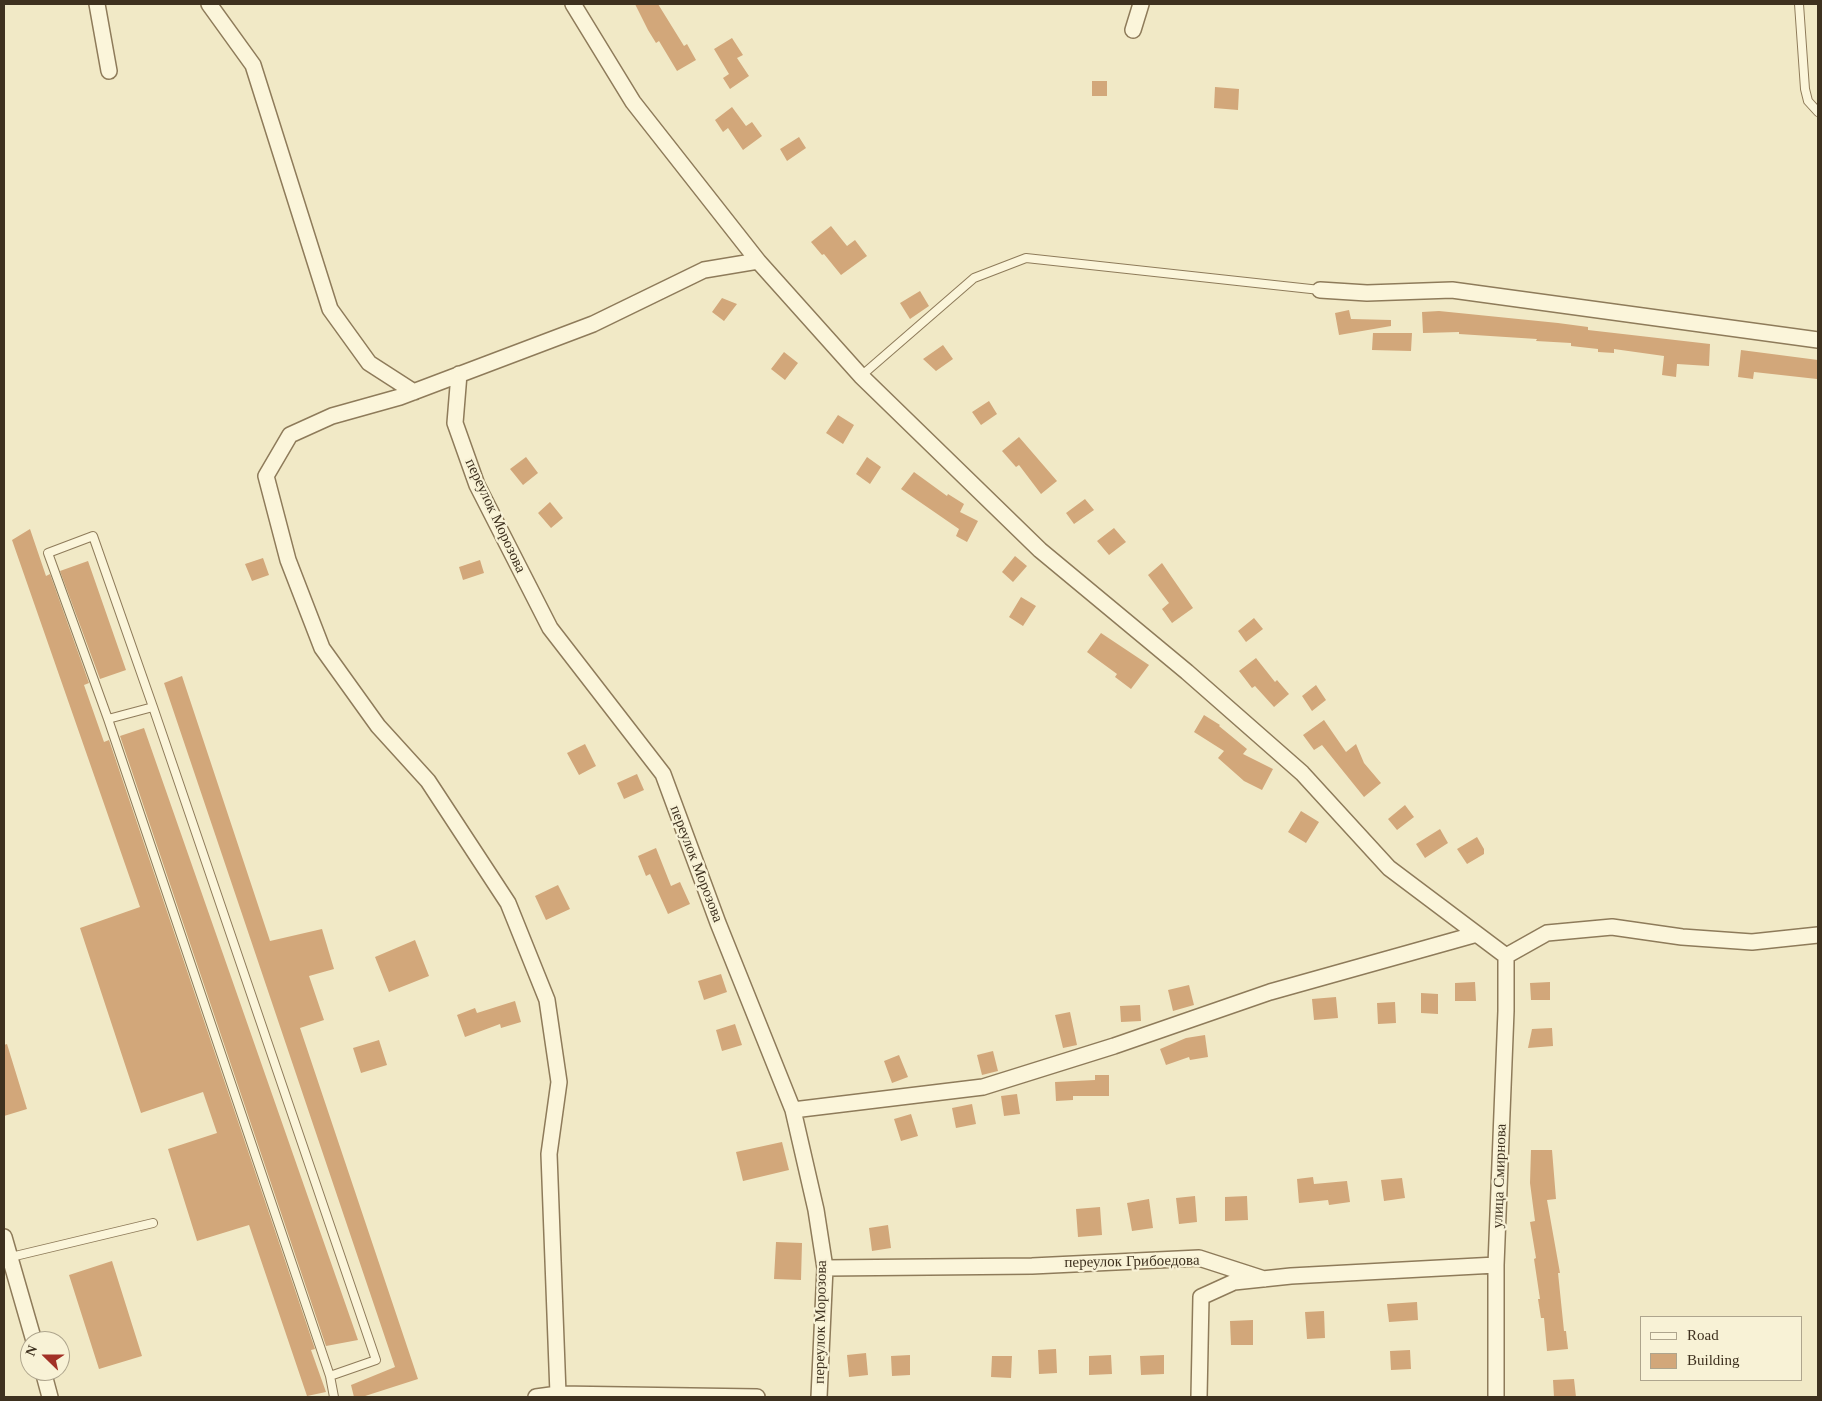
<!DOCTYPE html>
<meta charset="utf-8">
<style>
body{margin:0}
#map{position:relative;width:1822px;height:1401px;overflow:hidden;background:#f1e9c6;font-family:Georgia,serif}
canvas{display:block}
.frame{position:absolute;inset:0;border:5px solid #3e311f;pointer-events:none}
.legend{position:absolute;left:1640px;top:1316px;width:162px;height:65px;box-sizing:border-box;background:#f8f2d6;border:1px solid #aea58d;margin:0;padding:6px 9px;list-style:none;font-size:15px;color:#3e311f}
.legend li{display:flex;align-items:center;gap:10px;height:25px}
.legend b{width:25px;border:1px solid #aea58d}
.north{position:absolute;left:20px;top:1331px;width:50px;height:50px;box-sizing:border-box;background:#f8f2d6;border:1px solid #aea58d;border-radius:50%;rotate:292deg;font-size:14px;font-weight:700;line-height:20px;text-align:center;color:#3e311f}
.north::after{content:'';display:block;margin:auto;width:18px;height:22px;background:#a23126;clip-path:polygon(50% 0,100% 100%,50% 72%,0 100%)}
</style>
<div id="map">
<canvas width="1822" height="1401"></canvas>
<div class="frame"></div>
<ul class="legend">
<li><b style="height:6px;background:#fbf5da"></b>Road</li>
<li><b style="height:14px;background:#d2a77a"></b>Building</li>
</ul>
<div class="north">N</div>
</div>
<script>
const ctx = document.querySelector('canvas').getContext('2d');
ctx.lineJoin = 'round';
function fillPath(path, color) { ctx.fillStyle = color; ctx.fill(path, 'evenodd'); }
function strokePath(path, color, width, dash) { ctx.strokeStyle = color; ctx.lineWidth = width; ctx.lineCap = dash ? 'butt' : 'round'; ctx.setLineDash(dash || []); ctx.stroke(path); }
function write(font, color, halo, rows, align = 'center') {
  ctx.font = font + ' Georgia,serif'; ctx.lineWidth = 4.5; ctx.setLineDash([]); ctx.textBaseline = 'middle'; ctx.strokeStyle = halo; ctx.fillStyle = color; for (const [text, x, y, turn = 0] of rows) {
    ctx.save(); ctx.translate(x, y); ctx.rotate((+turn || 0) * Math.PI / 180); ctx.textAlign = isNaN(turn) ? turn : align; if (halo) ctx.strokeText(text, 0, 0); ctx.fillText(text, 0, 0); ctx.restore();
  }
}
const building = new Path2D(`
 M635,4H658L684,46L687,44L696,60L677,71L659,41L656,43L648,30Z
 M732,38L743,55L737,58L749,76L730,89L723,78L729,74L714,49Z
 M1092,81H1107V96H1092Z
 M1215,87L1239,89L1238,110L1214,108Z
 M732,107L746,126L752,122L762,136L743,150L728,128L723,132L715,120Z
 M799,137L806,148L787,161L780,149Z
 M831,226L847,246L855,240L867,256L841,275L824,254L822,255L811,242Z
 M920,291L929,306L910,319L900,303Z
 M722,298L737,304L724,321L712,312Z
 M1349,310L1351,319L1391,320V326L1339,335L1335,313Z
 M1439,311L1558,323L1588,327V330L1710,344L1709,366L1677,364L1676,377L1662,375L1664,356L1614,349V353L1598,352V349L1571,346V343L1536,341L1537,339L1459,334V332L1423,333L1422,312Z
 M1373,333H1412L1411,351L1372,350Z
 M943,345L953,359L936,371L923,359Z
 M1741,350L1818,360L1817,379L1754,372L1753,379L1738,377Z
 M784,352L798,363L785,380L771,369Z
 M989,401L997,414L981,425L972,412Z
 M838,415L854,425L843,444L826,433Z
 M1019,437L1057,481L1041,494L1019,465L1016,467L1002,451Z
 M526,457L538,473L523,485L510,469Z
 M867,457L881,467L870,484L856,474Z
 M914,472L947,496L948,494L964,504L960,512L978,521L967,542L956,536L959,529L901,489Z
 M1085,499L1094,510L1074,524L1066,513Z
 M550,502L563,518L551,528L538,513Z
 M1114,528L1126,542L1109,555L1097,541Z
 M30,529L46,576L50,574L89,683L84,685L104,742L109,740L315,1349L311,1350L326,1392L307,1396L249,1225L197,1241L168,1149L217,1133L203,1092L141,1113L80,928L140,907L12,540Z
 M1015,556L1027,566L1013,582L1002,572Z
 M263,558L269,575L252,581L245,564Z
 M480,560L484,573L463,580L459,567Z
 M88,561L126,670L100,679L60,571Z
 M1162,563L1193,608L1172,623L1162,609L1169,603L1148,575Z
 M1021,597L1036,606L1023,626L1009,617Z
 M1254,618L1263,629L1246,642L1238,631Z
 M1101,633L1149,665L1131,689L1115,677L1117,674L1087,652Z
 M1256,658L1275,682L1277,680L1289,694L1274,707L1255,686L1252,688L1239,671Z
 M182,676L270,941L322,929L334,969L309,976L324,1020L300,1028L418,1379L362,1397H354L351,1385L395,1367L164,683Z
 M1316,685L1326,700L1312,711L1302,696Z
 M1204,715L1220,725L1219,726L1247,749L1243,754L1273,769L1262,790L1244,781L1218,758L1224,751L1194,732Z
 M1324,720L1346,752L1356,744L1364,763L1381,783L1364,797L1322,745L1314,750L1303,735Z
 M144,728L358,1340L326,1346L120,736Z
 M585,744L596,766L579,775L567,753Z
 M637,774L644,790L624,799L617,783Z
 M1405,805L1414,817L1397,830L1388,819Z
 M1301,811L1319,822L1306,843L1288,832Z
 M1440,829L1448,843L1425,858L1416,844Z
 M1477,837L1484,849V854L1467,864L1457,849Z
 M656,848L671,886L680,882L690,904L668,914L650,874L646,876L638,856Z
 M558,885L570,909L546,920L535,896Z
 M415,940L429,976L389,992L375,957Z
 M721,974L727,992L704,1000L698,981Z
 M1475,982L1476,1001H1455V983Z
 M1550,982V1000H1531L1530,983Z
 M1189,985L1194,1005L1173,1011L1168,990Z
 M1421,993L1438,994V1014L1421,1013Z
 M1336,997L1338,1018L1314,1020L1312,999Z
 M515,1001L521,1022L501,1028L500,1024L465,1037L457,1015L475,1008L477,1013Z
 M1395,1002L1396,1023L1378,1024L1377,1003Z
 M1140,1005L1141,1021L1121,1022L1120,1006Z
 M1070,1012L1077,1045L1063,1048L1055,1015Z
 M735,1024L742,1045L722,1051L716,1030Z
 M1552,1028L1553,1046L1528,1048L1532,1029Z
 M1205,1035L1208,1057L1190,1060L1189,1057L1166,1065L1160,1049L1186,1038Z
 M379,1040L387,1065L361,1073L353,1048Z
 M7,1044L27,1109L4,1116V1045Z
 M993,1051L998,1071L982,1075L977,1055Z
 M899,1055L908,1077L892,1083L884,1061Z
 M1095,1075H1109V1096H1073V1100L1056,1101L1055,1082L1095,1080Z
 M1017,1094L1020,1114L1004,1116L1001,1096Z
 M972,1104L976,1124L956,1128L952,1108Z
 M911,1114L918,1136L901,1141L894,1119Z
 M782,1142L789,1170L743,1181L736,1152Z
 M1531,1150H1552L1556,1199L1547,1200L1560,1273H1558L1564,1331H1566L1568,1349L1547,1351L1544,1318H1541L1538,1299H1540L1534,1259L1536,1258L1530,1222L1535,1221L1530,1183Z
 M1313,1177L1314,1184L1347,1181L1350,1202L1329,1205L1328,1200L1299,1203L1297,1179Z
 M1402,1178L1405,1198L1384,1201L1381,1180Z
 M1195,1196L1197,1222L1179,1224L1176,1198Z
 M1247,1196L1248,1220L1225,1221V1197Z
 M1149,1199L1153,1228L1132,1231L1127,1203Z
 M1100,1207L1102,1235L1078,1237L1076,1209Z
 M888,1225L891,1248L872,1251L869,1228Z
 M776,1242L802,1243L801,1280L774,1279Z
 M112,1261L142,1356L99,1369L69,1275Z
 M1417,1302L1418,1320L1389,1322L1387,1304Z
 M1324,1311L1325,1338L1307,1339L1305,1312Z
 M1253,1320V1345H1231L1230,1321Z
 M1056,1349L1057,1373L1039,1374L1038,1350Z
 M1410,1350L1411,1369L1391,1370L1390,1351Z
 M866,1353L868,1375L849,1377L847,1355Z
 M910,1355V1375L892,1376L891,1356Z
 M1111,1355L1112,1374L1089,1375V1356Z
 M1164,1355V1374L1141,1375L1140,1356Z
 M992,1356H1012L1011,1378L991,1377Z
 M1574,1379L1576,1397H1554L1553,1380Z`);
const service = new Path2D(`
 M1799,4L1805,89L1808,101L1818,112
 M861,376L974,278L1026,258L1320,290
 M108,719L153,707
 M11,1257L153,1223
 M330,1376L376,1360L153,707L93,536L48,553L108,719L330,1376L334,1397`);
const minor = new Path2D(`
 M97,4L109,71
 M209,4L253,65L330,309L369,363L414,392
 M573,4L633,102L758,261
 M1133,30L1141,4
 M1320,290L1367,293L1452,290L1818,340
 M459,374L455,423L477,485L550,628L663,774L718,923L793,1110L816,1210L825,1268L819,1397
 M1506,956L1547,933L1612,927L1682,937L1752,942L1818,935
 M793,1110L983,1087L1114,1046L1270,992L1477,934
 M4,1237L34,1341
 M825,1268L1032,1266L1199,1258L1264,1279
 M43,1371L50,1397
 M558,1394L549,1154L559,1082L547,1000L508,903L428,781L378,726L322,648L288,560L266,476L290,435L332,416L400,397L593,324L704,270L758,261L861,376L1040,550L1187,672L1302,773L1389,868L1506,956
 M536,1397L558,1394L757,1397
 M1199,1397L1201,1297L1234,1282L1291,1276L1496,1265
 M1496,1397V1265L1506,1011V956`);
const streetNames = [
 ["переулок Морозова",495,516,65],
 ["переулок Морозова",696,864,69],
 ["улица Смирнова",1500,1176,-88],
 ["переулок Грибоедова",1132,1262,-1],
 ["переулок Морозова",821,1322,-89]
];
fillPath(building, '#d2a77a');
strokePath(service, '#8e7b5a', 10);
strokePath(minor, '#8e7b5a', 18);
strokePath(service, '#fbf5da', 8);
strokePath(minor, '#fbf5da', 15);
write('15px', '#3e311f', '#f8f2d6', streetNames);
</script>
